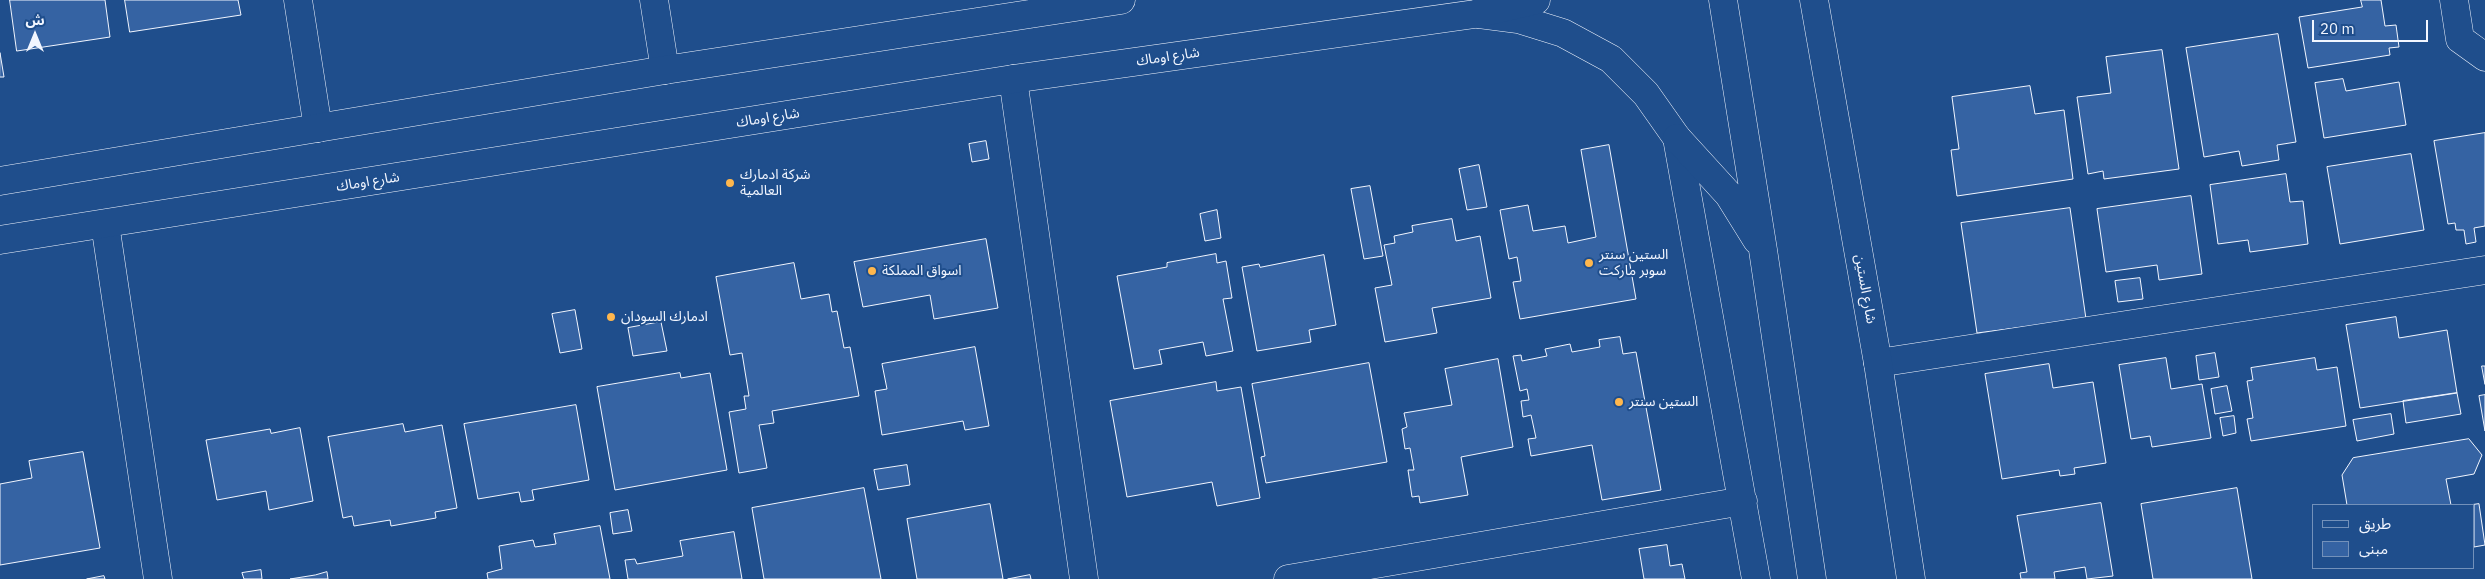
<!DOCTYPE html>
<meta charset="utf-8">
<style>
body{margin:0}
#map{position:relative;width:2485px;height:579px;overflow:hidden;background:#1f4e8c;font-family:"IBM Plex Sans","Noto Sans Arabic",sans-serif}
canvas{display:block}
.legend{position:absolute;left:2312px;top:504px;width:162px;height:65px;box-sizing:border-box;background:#1f4e8c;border:1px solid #7391ba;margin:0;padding:6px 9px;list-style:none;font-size:15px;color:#f2f6ff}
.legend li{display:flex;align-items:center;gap:10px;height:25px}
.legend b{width:25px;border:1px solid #7391ba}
.north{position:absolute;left:10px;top:10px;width:50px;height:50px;-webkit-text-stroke:4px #1f4e8c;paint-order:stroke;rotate:0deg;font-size:14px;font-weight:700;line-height:20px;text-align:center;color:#f2f6ff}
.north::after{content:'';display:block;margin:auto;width:18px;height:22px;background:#f2f6ff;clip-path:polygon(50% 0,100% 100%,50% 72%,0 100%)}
.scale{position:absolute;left:2312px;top:20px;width:116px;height:22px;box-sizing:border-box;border:2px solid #f2f6ff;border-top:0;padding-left:6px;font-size:15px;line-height:18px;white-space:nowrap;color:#f2f6ff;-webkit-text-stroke:4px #1f4e8c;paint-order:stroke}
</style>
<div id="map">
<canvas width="2485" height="579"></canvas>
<ul class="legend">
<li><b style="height:6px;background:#1f4e8c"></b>طريق</li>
<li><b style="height:14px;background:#3563a3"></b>مبنى</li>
</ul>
<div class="north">ش</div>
<div class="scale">20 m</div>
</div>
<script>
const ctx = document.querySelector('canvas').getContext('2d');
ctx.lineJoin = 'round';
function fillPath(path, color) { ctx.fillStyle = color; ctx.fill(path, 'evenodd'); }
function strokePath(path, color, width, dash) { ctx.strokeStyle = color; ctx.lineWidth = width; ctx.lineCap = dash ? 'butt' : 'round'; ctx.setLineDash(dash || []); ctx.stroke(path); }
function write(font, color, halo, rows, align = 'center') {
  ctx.font = font + ' "IBM Plex Sans","Noto Sans Arabic",sans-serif'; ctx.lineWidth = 4; ctx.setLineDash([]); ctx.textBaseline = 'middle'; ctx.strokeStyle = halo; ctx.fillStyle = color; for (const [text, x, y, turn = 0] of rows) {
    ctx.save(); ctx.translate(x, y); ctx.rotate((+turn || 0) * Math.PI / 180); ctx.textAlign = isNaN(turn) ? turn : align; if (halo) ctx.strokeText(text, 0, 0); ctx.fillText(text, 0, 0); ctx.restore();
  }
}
const building = new Path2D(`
 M10,0H105L110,37L17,51Z
 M125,0H238L241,15L130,32Z
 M2361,0H2381L2385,26L2396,25L2399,47L2389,48L2390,55L2308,68L2299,17L2362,7Z
 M2278,34L2296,142L2277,145L2279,160L2242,166L2239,151L2204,157L2186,48Z
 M2162,50L2179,169L2104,179L2103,171L2088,174L2077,97L2111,93L2106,57Z
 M0,53L4,77H0Z
 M2343,79L2346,91L2399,82L2406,125L2324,138L2315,83Z
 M2030,86L2035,114L2064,110L2073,179L1957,196L1951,150L1959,149L1952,97Z
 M2485,133V226L2474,228L2476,242L2466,244L2464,230H2456L2455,223L2448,224L2434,141Z
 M986,141L989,159L972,162L969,144Z
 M1609,145L1636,299L1520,319L1513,282L1521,281L1517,257L1509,259L1500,210L1528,205L1533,231L1565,226L1568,243L1596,237L1581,150Z
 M2411,154L2424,230L2340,244L2327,167Z
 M1479,165L1487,207L1467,210L1459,169Z
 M2286,174L2290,202L2303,201L2308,244L2250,252L2248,240L2218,244L2210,185Z
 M1370,186L1383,256L1364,259L1351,189Z
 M2191,196L2202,274L2159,280L2157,265L2106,272L2097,209Z
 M2070,208L2086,319L1977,333L1961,223Z
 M1217,210L1221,238L1205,241L1200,214Z
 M1452,219L1456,241L1480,236L1491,298L1432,308L1437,333L1385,342L1375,288L1392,285L1384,245L1395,243L1394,236L1413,232L1412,226Z
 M986,239L998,308L934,319L930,295L863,307L854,262Z
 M1216,254L1217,263L1226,261L1232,298L1223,299L1233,351L1206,356L1203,342L1159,350L1162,364L1134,369L1117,276L1167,267V263Z
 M1324,255L1336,325L1309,330L1311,342L1257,351L1242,267L1259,264L1260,267Z
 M794,263L801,299L829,294L832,312L837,311L844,348L850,347L859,396L772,411L774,423L759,425L767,468L739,473L729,412L746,409L744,396H749L742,353L730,355L716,277Z
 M2140,278L2143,299L2118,302L2115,281Z
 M575,310L582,349L560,353L552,314Z
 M2396,317L2399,338L2447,330L2457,393L2360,408L2346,325Z
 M661,322L667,351L633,356L628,328Z
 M1620,337L1623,354L1636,352L1661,490L1602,500L1592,445L1531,456L1528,439L1536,438L1531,415L1523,417L1521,401L1529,400L1527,389L1520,391L1513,356L1521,355L1522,361L1547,356L1545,349L1570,344L1572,352L1600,347L1599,340Z
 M975,347L989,426L965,430L963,421L882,435L875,391L887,389L882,364Z
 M2215,353L2219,377L2199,380L2196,356Z
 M2166,358L2171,389L2202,384L2211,438L2152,447L2150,436L2131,439L2119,365Z
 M2315,358L2317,370L2337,367L2346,426L2251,441L2247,419L2253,418L2247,381L2253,380L2251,368Z
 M1498,359L1513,447L1461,457L1468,495L1420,503L1419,496L1412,497L1408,470H1414L1410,448L1405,449L1402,429L1407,427L1404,413L1452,405L1445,369Z
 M1369,363L1387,462L1266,483L1261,457L1265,456L1252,384Z
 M2049,364L2053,388L2093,382L2106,463L2074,468L2075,474L2060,476L2059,470L2002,479L1985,374Z
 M2482,366H2485V384Z
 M680,373L681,378L710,373L727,470L615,490L597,387Z
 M1216,382L1217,391L1241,387L1260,498L1217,506L1212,482L1127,497L1110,401Z
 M2227,386L2232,411L2215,414L2211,389Z
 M2457,393L2461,414L2406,423L2403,401Z
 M2485,395V431L2479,396Z
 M576,405L589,480L532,490L534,500L521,502L519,492L478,499L464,424Z
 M2391,414L2394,434L2357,441L2353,420Z
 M2234,416L2236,433L2223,436L2220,418Z
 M403,424L405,432L442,425L457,508L435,512L436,518L391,526L390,520L354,526L352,516L343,518L328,437Z
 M300,428L313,501L269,510L266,491L217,500L206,440L270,429L271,433Z
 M2469,439L2482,455L2474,474L2446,479L2451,505H2347L2342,475L2353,458Z
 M83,452L100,548L0,565V484L32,478L29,461Z
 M907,465L910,485L878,490L874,470Z
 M864,488L881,579H764L752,508Z
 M2237,488L2252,579H2153L2141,504Z
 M2101,503L2113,576L2087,579L2085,567L2054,572L2055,579H2021L2020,573L2027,572L2017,516Z
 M990,504L1003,579H917L907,519Z
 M2479,504L2485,545L2474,547V505H2470Z
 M628,510L632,531L613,534L610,513Z
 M600,526L610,579H488L487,573L502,569L499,546L533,540L535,547L556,544L554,534Z
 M734,532L742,579H628L625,560L635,559L637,564L683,556L680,541Z
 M1667,545L1670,566L1682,564L1685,579H1644L1639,549Z
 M261,570L262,579H244L242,573Z
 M327,572L328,579H290L315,575Z
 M1030,575L1031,579H1008Z
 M104,576L105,579H87Z`);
const minor = new Path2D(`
 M298,0L318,128
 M654,0L665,70
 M2454,0L2460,39L2485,57
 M1479,14L1518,19L1563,33L1611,59L1646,94L1677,138L1756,579
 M1013,79L1084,579
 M105,224L158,579
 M1878,363L2485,270
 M1288,579L1743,501`);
const major = new Path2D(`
 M1723,0L1763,250L1812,579
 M1814,0L1878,363L1911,579
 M1677,138L1729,195L1757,240
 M0,181L665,70L1121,0
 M0,240L1013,79L1475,14L1536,0`);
const markers = [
 [730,183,5,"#ffb74d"],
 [1589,263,5,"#ffb74d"],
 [872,271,5,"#ffb74d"],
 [611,317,5,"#ffb74d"],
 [1619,402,5,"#ffb74d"]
];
const streetNames = [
 ["شارع اوماك",1168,57,-8],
 ["شارع اوماك",768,118,-9],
 ["شارع اوماك",368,182,-9],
 ["شارع الستين",1865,289,80]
];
const poiNames = [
 ["شركة ادمارك",740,175],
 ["العالمية",740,191],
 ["الستين سنتر",1599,255],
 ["سوبر ماركت",1599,271],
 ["اسواق المملكة",882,271],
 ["ادمارك السودان",621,317],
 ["الستين سنتر",1629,402]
];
fillPath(building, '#3563a3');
strokePath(building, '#f2f6ff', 1);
strokePath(minor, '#f2f6ff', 29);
strokePath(major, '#f2f6ff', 29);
strokePath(minor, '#1f4e8c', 28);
strokePath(major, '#1f4e8c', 28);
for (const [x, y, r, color] of markers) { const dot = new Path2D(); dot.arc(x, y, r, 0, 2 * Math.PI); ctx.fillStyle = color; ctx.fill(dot); strokePath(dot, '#1f4e8c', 2); }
write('14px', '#f2f6ff', '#1f4e8c', streetNames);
write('14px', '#f2f6ff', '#1f4e8c', poiNames, 'left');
</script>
